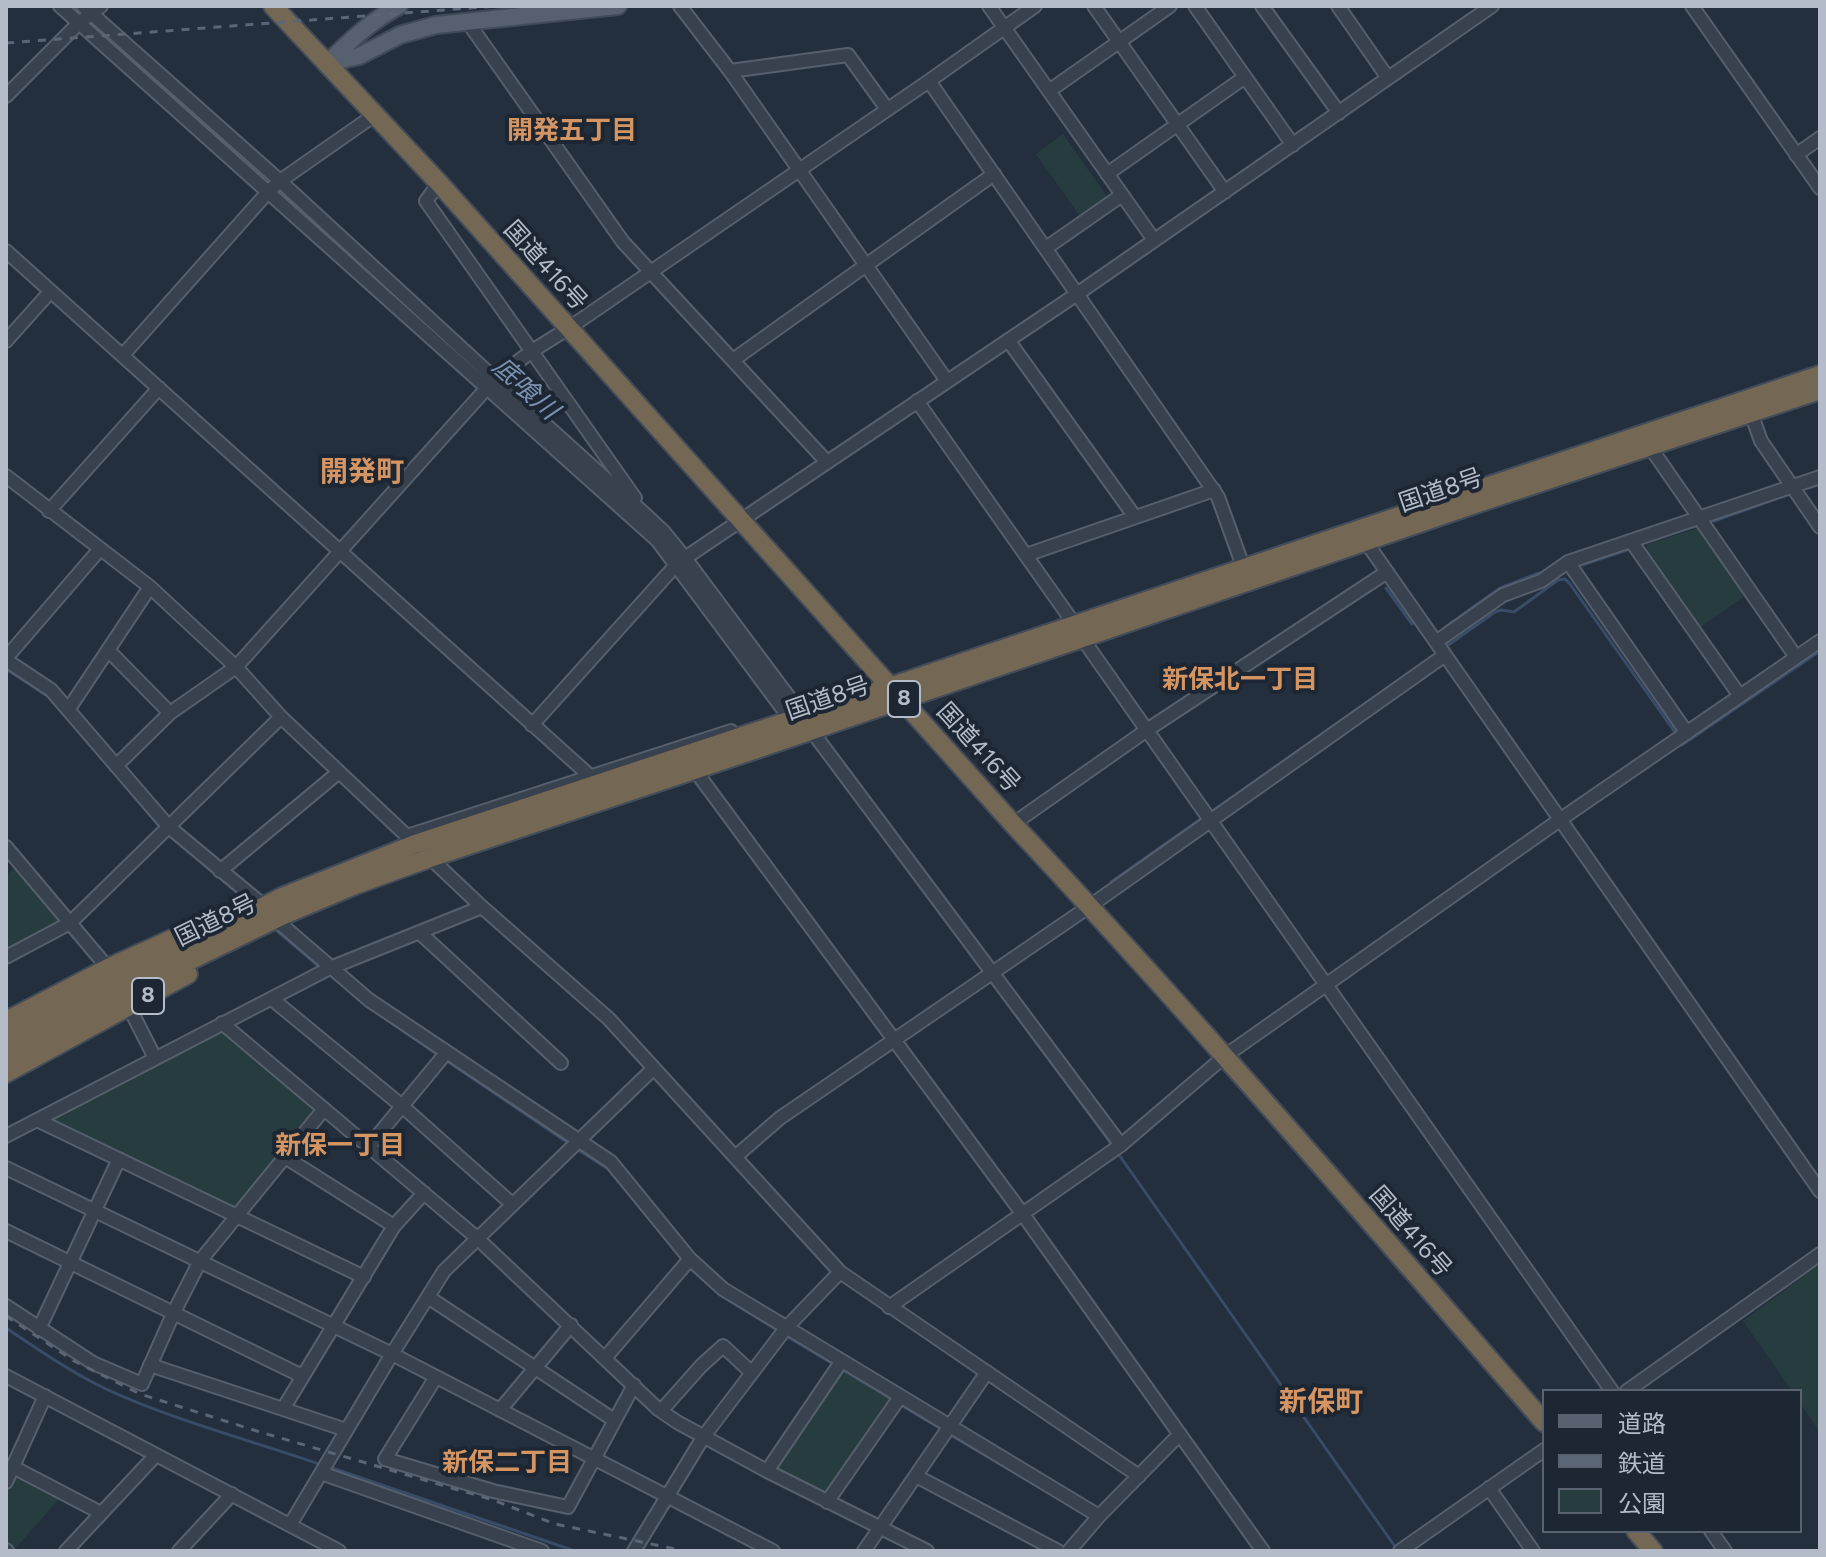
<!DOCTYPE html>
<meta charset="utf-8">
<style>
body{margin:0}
#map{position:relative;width:1826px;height:1557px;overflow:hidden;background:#242f3e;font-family:Figtree,"Noto Sans JP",sans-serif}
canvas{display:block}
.frame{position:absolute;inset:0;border:8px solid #b4bcc9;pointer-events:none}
.legend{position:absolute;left:1542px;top:1389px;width:260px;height:144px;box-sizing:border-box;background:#1d2633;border:2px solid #59626f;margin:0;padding:10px 14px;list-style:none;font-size:24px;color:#b4bcc9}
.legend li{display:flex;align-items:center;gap:16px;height:40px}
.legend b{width:40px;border:2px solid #59626f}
</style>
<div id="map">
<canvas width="1826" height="1557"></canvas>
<div class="frame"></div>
<ul class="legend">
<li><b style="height:10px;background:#56606e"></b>道路</li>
<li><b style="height:10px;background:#5a6575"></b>鉄道</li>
<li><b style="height:22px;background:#263c3f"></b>公園</li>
</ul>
</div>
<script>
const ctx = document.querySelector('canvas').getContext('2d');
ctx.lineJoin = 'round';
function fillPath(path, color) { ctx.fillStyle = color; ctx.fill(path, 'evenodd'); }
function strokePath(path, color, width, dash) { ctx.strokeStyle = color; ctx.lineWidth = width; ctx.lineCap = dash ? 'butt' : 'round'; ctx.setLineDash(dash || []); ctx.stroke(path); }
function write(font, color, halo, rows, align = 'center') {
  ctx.font = font + ' Figtree,"Noto Sans JP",sans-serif'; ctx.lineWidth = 8; ctx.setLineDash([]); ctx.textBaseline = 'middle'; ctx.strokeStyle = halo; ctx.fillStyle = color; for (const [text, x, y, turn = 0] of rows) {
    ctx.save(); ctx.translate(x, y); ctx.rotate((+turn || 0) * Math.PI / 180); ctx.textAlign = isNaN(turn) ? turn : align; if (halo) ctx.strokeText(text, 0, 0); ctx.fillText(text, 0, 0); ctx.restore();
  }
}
const green = new Path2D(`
 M1063,134L1108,198L1082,219L1036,154Z
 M1698,528L1746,595L1698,629L1645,553L1648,544Z
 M20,864L68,921L6,956V875Z
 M222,1023L324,1109L237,1216L37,1120Z
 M1820,1264V1432L1800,1403V1391H1792L1743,1321Z
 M836,1368L893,1400L827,1502L769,1472Z
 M15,1468L60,1498L13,1551L6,1546V1486Z`);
const stream = new Path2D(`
 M71,6L83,17
 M89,22L272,183
 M278,188L423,321
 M452,347L472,367
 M1809,488L1820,484
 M1714,521L1787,495
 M1646,542L1695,526
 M1582,565L1627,550
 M1386,588L1412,624
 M1444,628L1500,588L1539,573
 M1447,646L1495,612L1501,610L1514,612L1558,580L1565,579L1570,584L1674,731
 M6,669L49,697
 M75,727L161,828
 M1682,745L1820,651
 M1211,812L1437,653
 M169,835L246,900
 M1111,882L1205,816
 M277,931L322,969
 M328,974L344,986
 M989,978L1113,1146
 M392,1023L438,1055
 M444,1059L571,1145
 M577,1149L608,1169L671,1245
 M1117,1152L1396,1548
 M698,1275L720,1295L780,1332
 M6,1328C38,1349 70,1372 106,1389C175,1421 250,1440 322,1465
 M786,1336L835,1365
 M841,1369L893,1400
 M899,1404L941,1429
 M947,1433L1044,1490
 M329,1467L575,1551`);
const minor = new Path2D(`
 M60,6L657,540L791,720
 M83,6L280,181L495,379L648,517L664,532L685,558L803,716
 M680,6L730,71L947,381
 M989,6L1154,240
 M1094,6L1225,192
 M1195,6L1293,145
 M1262,6L1339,113
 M1338,6L1388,78
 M1692,6L1820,188
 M467,21L623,242L827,462
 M730,71L848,55L887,109
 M929,81L1218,497L1244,569
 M1049,91L1170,6
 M6,96L79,23L101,6
 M1796,155L1820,138
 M1107,174L1245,77
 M439,183L426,201L635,498
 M1046,248L1122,195
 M6,251L590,776
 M1008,340L1135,517
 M6,341L50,292
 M123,355L268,192L280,181L376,114
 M733,360L994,174
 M917,401L1075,625
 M1751,413L1761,441L1820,527
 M1650,447L1796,657
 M6,476L150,587L236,667L281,717L482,907L609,1019L840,1272L1139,1476
 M49,511L159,388
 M1631,541L1740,696
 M1366,542L1820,1191
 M1026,555L1214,490
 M1568,562L1687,733
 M1082,638L1612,1391
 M1436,642L1503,595L1541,581L1568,562L1820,477
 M108,650L170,713
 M6,658L100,549
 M6,660L51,690L169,827L264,906
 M68,710L150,587
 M532,725L676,565L685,558L1077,294L1492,6
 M811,730L1121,1145
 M116,766L170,713L236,667L495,379L532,351L569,328L929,81L1035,6
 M694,769L1022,1213L1263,1551
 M1013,824L1147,730L1387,572
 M407,836L731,731
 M6,847L108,968
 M220,871L339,772
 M275,919L369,1000L611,1162L690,1259L723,1289L1099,1516
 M419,932L561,1063
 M6,957L70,923L281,717
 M272,999L402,1106L512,1204
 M129,1007L155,1058
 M222,1023L477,1238L658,1409L677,1422L767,1471L927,1551
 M37,1120L364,1277
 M6,1136L330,968L482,907
 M369,1146L446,1053
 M285,1157L394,1226
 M735,1157L780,1118L1090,906L1445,655
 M6,1168L392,1354L773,1551
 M6,1231L302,1376
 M428,1297L614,1420
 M6,1306L93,1363L142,1384L173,1314L200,1261L324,1109
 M889,1307L1121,1145L1225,1056L1561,819L1820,641
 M39,1329L119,1159
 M605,1358L690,1259
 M150,1365L283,1409L394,1226L424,1193
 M6,1376L339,1551
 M436,1377L385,1459L493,1491L568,1507L634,1385
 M1627,1391L1820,1254
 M283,1409L346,1430
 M500,1410L571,1325
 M661,1411L701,1366L723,1346L752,1373
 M13,1467L101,1513
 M767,1471L841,1362
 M321,1473L542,1551
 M916,1476L1058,1551
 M6,1482L45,1396
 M1489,1488L1533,1551
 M827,1502L900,1397
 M290,1525L392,1354L444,1271L654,1068
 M1711,1531L1725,1551
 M6,1550L7,1551
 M66,1551L156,1455
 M179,1551L232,1494
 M634,1551L704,1436L786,1328L840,1272
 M864,1551L987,1372
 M1069,1551L1099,1516L1180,1434
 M1400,1551L1544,1450`);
const major = new Path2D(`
 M329,62C350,40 372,20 399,6
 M328,63L359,56L400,35L436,25L618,6`);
const highway = new Path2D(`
 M273,6L439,183L1013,824C1196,1019 1369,1221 1544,1422
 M6,1021L108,968L205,924
 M6,1038L282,897L415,844L791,720L1820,375
 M6,1054L125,992L286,914L355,885L430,858L757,749L1481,502L1820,390
 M6,1073L188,974
 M1636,1531L1653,1551`);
const rail = new Path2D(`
 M6,43L497,6
 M6,1316L74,1361L140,1394L260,1432L493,1500L555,1524L685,1551`);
const shields = [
 [904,699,32],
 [148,996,32]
];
const shieldNames = [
 ["8",904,699],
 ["8",148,996]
];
const streetNames = [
 ["国道416号",545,266,48],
 ["国道8号",1441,491,-19],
 ["国道8号",828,699,-19],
 ["国道416号",978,748,48],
 ["国道8号",216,921,-26],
 ["国道416号",1410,1232,49]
];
const neighbourhoodNames = [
 ["開発五丁目",572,131],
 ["新保北一丁目",1240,680],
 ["新保一丁目",340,1146],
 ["新保二丁目",507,1463]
];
const waterNames = [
 ["底喰川",525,389,42]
];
const quarterNames = [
 ["開発町",362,473],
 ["新保町",1321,1403]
];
fillPath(green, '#263c3f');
strokePath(stream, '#394c67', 3);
strokePath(minor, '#565f6c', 16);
strokePath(major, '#414a57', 20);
strokePath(highway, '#434c59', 22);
strokePath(minor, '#38414e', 12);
strokePath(major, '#56606e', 16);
strokePath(highway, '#746855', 18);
strokePath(rail, '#5a6575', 3, [8, 8]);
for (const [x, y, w] of shields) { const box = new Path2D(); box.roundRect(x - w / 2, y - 18, w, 36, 6); ctx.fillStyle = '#1d2633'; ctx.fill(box); strokePath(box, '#b4bcc9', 2); }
write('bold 22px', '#b4bcc9', null, shieldNames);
write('24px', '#b4bcc9', '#1d2633', streetNames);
write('bold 26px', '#d59563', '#1d2633', neighbourhoodNames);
write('italic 26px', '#7c92b1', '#1d2633', waterNames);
write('bold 28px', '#d59563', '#1d2633', quarterNames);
</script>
